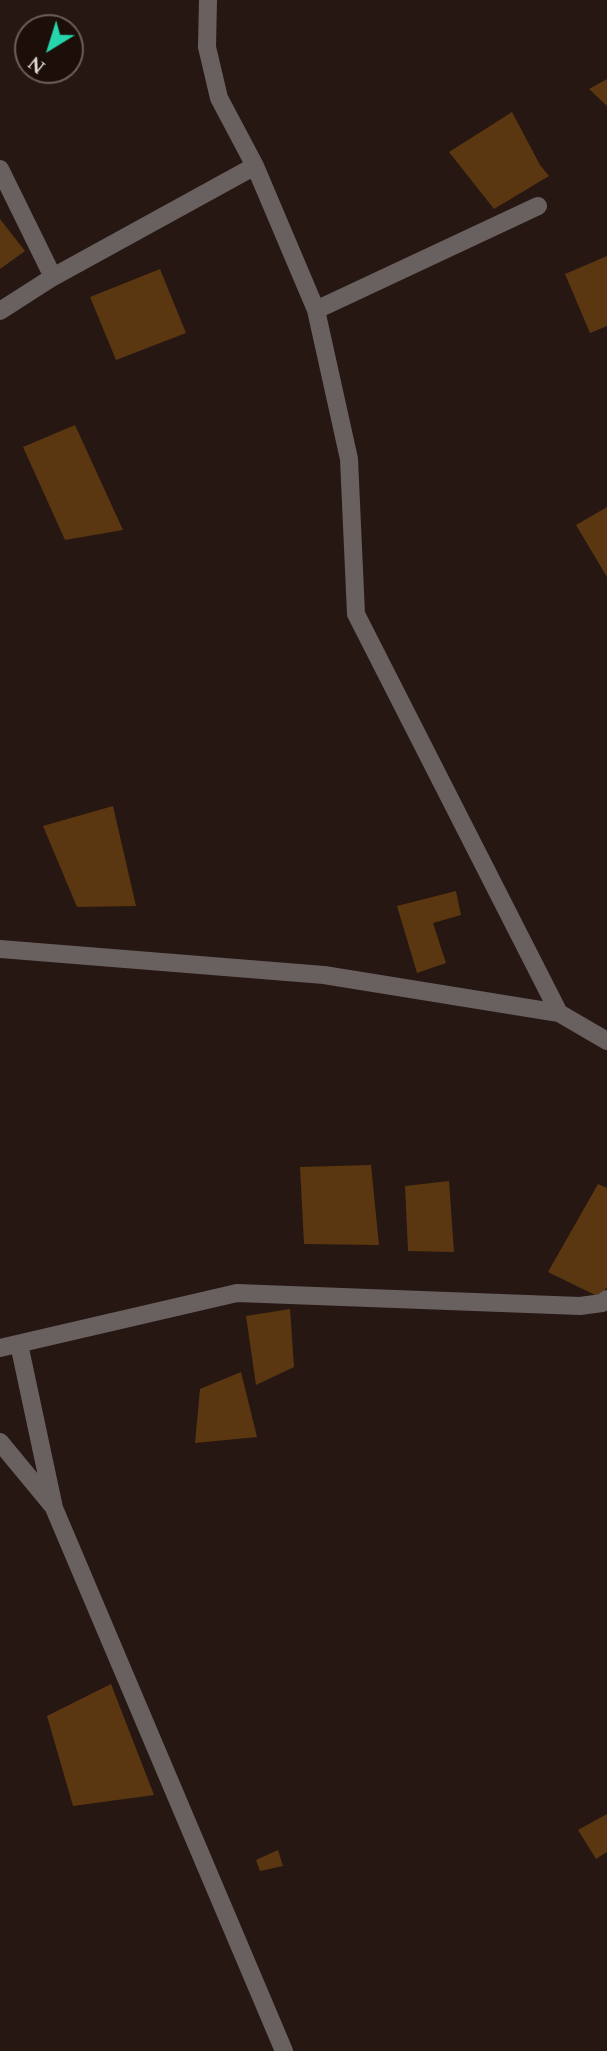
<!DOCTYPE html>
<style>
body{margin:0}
#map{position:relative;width:607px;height:2051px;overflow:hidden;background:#261712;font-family:Spectral,serif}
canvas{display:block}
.north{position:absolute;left:14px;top:14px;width:70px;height:70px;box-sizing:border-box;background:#1c0e09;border:2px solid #6c5f5b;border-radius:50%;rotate:218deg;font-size:19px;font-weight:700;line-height:28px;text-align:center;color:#e5d9d6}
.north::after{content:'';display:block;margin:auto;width:24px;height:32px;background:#27d5ad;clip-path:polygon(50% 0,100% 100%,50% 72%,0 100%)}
</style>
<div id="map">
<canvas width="607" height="2051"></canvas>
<div class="north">N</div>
</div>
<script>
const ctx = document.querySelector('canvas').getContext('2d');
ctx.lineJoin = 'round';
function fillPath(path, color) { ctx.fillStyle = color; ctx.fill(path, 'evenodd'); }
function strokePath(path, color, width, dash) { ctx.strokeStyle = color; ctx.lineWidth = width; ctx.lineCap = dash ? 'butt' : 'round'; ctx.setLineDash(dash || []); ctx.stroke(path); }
const building = new Path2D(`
 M607,79V106L589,89Z
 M512,112L540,165L549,176L494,209L449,152Z
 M0,219L25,251L0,269Z
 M607,256V326L590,333L565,274Z
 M160,269L186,333L116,360L90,297Z
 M75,425L123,530L65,540L23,447Z
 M607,507V577L576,525Z
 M113,806L136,906L77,907L43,826Z
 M456,891L461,915L433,923L446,963L417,973L397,906Z
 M371,1165L379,1245L304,1244L300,1167Z
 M449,1181L454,1252L408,1251L405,1186Z
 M598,1184L607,1188V1287L599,1297L548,1272Z
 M290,1309L294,1367L256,1385L246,1316Z
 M241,1372L257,1437L195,1443L200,1389Z
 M111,1684L154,1795L73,1806L47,1716Z
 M607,1814V1852L596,1859L578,1830Z
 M278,1850L283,1866L260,1871L256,1860Z`);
const minor = new Path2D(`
 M208,0L207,47L219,98L255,166L316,310L349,459L356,614L559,1013
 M0,169L53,277
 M316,310L538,206
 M0,311L53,277L255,166
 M0,949L324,975L559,1013L607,1041
 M19,1344L54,1508L284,2051
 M0,1348L237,1293L580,1306L602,1303L607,1299
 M0,1442L52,1505`);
fillPath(building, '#5a3710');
strokePath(minor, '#696060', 18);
</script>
